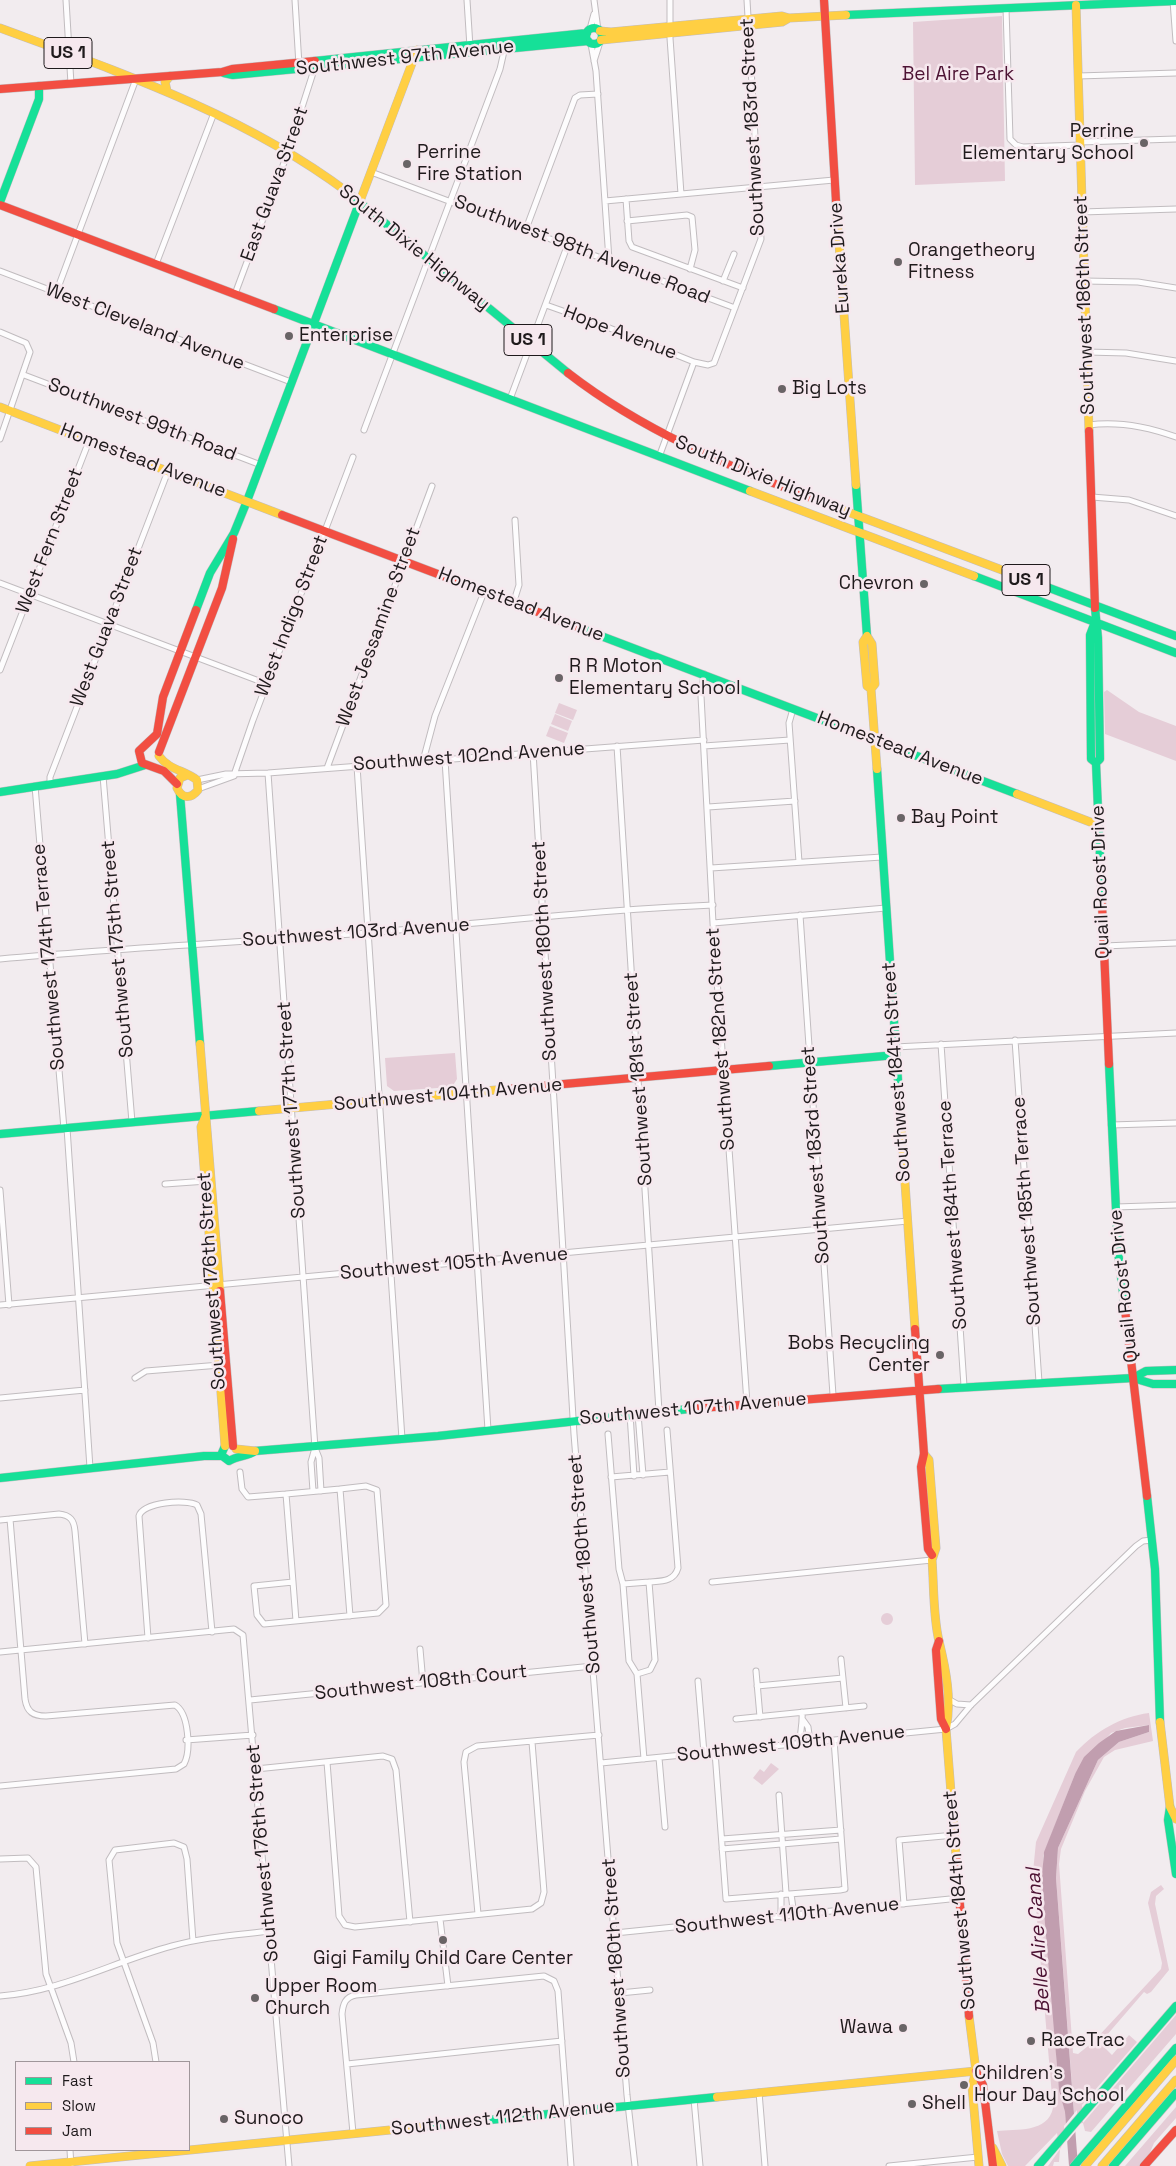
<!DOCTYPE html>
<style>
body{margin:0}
#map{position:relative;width:1176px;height:2166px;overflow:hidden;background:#f2ecef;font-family:"Space Grotesk",sans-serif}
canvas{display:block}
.legend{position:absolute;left:15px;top:2061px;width:175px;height:90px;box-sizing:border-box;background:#f6e8ee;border:1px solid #a0969a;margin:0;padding:6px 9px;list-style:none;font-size:15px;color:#1f1a1c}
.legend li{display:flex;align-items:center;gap:10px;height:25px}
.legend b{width:25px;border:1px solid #a0969a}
</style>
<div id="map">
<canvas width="1176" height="2166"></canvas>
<ul class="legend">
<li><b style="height:6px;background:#16e098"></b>Fast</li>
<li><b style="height:6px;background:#ffcf43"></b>Slow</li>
<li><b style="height:6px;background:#f24e42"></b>Jam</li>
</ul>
</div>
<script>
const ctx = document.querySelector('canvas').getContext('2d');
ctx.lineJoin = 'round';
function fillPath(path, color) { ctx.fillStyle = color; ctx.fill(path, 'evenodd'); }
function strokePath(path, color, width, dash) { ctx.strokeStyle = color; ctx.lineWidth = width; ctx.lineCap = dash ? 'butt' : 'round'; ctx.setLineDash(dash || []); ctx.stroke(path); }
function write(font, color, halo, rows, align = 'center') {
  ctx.font = font + ' "Space Grotesk",sans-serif'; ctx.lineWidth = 5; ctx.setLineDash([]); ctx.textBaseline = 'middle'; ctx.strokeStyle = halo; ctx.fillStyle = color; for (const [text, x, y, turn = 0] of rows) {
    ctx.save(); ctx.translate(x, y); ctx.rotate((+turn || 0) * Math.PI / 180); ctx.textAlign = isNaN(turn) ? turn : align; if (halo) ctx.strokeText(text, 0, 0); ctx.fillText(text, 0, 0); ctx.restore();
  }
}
const green = new Path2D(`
 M1002,16L1005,181L915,185L913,22Z
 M1107,690L1139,712L1176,726V761L1105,734L1104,692Z
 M559,703L577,710L573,720L555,713Z
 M555,714L572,721L568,731L551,724Z
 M550,726L568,733L564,743L546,736Z
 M455,1053L457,1079L452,1087L394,1091L387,1086L385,1058Z
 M881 1619a6 6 0 1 1 12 0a6 6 0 1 1-12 0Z
 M1149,1713L1153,1741L1115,1750L1104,1757L1085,1791L1061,1849L1059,1864L1073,2053L1078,2054L1093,2042L1161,1969L1162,1963L1148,1903L1151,1892L1161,1885L1164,1889L1156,1896L1155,1904L1169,1970L1151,1992L1147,1994L1144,1992L1100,2043L1112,2055L1129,2035L1137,2042L1082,2105L1083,2123L1176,2015V2034L1091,2132L1085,2131L1083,2123L1075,2124L1056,1878L1058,1848L1098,1760L1119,1742L1149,1732V1725L1125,1728L1111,1733L1075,1774L1043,1856L1044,1912L1053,2007L1058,2080L1065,2112L1067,2136L1060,2149L1059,2162H1054L1053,2166H1048L1060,2149L1057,2133L1025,2166H1008L1002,2154L997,2131C1016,2129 1048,2133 1053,2108L1033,1872L1036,1842L1076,1752C1096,1731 1120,1717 1149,1713Z
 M771,1763L779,1769L762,1785L753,1778L760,1769L764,1772Z
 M1176,2107V2118L1154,2143L1149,2155L1140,2166H1125Z`);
const water = new Path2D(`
 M1149,1725V1732L1119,1742L1098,1760L1058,1848L1056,1878L1078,2166H1069L1065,2112L1059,2090L1044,1912L1042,1876L1044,1852L1075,1774L1084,1757L1099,1743L1116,1731Z`);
const pier = new Path2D(`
 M1077,2110V2130L1065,2144L1064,2126Z`);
const street = new Path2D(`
 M66,0L71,84
 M295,0L299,65
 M467,0L470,47
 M594,0L598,30
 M670,0V38L681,194
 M1173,1L1176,41
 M1006,8L1010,139L1016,145L1023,147L1080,145
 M590,29L594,14
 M591,44L596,71L609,260
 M594,61L600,42
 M1078,76L1176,73
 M1080,142L1176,139
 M371,172L735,308
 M626,199L629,241L632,247L743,288
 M605,201L834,180
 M1082,212L1176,209
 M627,221L687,215L692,217L695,250L690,269
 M526,229L575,98L580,95L598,94
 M156,264L214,113
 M0,271L291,382
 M723,281L734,254
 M1084,281L1138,282L1176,288
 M56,293L136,79
 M235,294L285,160L313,73
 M546,305L597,323L694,362L708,365L714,363L761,239L747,0
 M0,332L26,343L30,352L0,439
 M1087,352L1126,353L1176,361
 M24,375L261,465
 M510,399L568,244
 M1089,425C1118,421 1148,427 1176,437
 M364,430L500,69L505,47
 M659,457L694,362
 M1092,497L1129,500L1176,516
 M0,583L267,684
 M514,601L519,585L515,520
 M0,670L89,441
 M704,674L701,696L713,923L747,1403
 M793,709L789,723L799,862
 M617,746L659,1411
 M704,746L790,740
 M533,752L574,1434L627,2095L635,2166
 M445,760L488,1430
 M423,761L435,716L484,592
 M357,766L402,1439
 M327,768L432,486
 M268,773L315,1448L319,1458L321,1491
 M234,775L253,720L353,457
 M103,776L132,1122
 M197,780L226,774L268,773L704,740
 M50,783V777L168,471
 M35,786L64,1129
 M198,789L234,776
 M708,807L795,801
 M711,868L882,857
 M800,915L833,1395
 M713,923L886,908
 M1104,946L1176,943
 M0,959C122,948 244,942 366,933C481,923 597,910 713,905
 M1015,1040L1039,1382
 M941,1044L964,1386
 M895,1047L1176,1033
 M1111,1125L1176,1123
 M67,1128L90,1468
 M165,1184L207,1181
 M0,1190L9,1305
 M1116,1207L1176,1205
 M0,1305L908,1221
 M135,1378L146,1371L220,1365
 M0,1398L85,1390
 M630,1414L634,1476
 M638,1414L643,1475
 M608,1434L619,1569L623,1584L629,1661L637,1674L644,1759
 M240,1472L242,1489L248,1497L286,1494
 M611,1477L670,1472
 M313,1491L311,1462L315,1448
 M0,1520L59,1514C70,1515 74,1520 75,1531L85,1644
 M293,1582L286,1494L340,1489L350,1616
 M712,1582L932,1560
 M623,1584L649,1582
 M296,1621L293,1582L254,1586L257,1615L264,1624L378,1613L386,1605L377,1490L366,1486L340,1489
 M148,1638L139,1516C143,1502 186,1499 197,1505L201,1514L212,1632
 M420,1649L423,1683
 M0,1652L234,1629L243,1635L289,2166
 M841,1659L846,1708
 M756,1671L760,1717
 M637,1674L650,1670L655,1660L649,1582C661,1581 674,1582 678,1568L667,1430
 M698,1681L704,1753
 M757,1686L843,1678
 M948,1699L957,1704L971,1705
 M250,1700L593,1666
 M736,1719L864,1706
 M803,1720L808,1727L810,1742
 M186,1740L253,1735
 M800,1743C800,1732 803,1723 802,1712
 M715,1752L726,1899L840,1890L845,1889L834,1740
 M659,1758L665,1827
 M327,1762L339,1916L345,1925L355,1927L532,1909L541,1903L544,1892L532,1742
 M601,1763L946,1729L955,1724L971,1705L1136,1546L1143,1541L1152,1540
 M256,1769L383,1756L392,1759L396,1770L410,1922
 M0,1786L176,1769L184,1764C191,1751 189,1713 175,1705L46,1716C33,1716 27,1712 25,1699L10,1519
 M779,1795L786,1893
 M722,1839L841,1830
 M722,1849L841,1839
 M0,1859L28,1858L36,1867L46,1974L71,2043L74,2062
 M781,1894V1917
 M791,1894L794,1915
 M904,1904L899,1840L955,1835
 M478,1914L464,1762L466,1752L477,1746L599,1735
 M440,1919L448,1986
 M615,1933L960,1898
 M620,1993L650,1990
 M0,1996C63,1991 112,1962 172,1946C204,1937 237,1935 270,1931
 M156,2062L153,2043L117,1943L109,1860L115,1850L174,1843L184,1847L187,1859L193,1941
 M347,2064L562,2041
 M759,2092L765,2166
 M694,2099L700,2166
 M353,2133L342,2014C343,2004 345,1997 356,1995L544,1976L554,1981L558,1991L571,2166
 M70,2150L71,2166
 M889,2166L978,2157`);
const fast = new Path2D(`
 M846,15L1176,1
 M586 36a8 8 0 1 1 16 0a8 8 0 1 1-16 0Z
 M315,61L587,33
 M224,73L233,75L588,41
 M346,191L568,373
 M0,202L39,99V86
 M274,309L750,491
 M856,485L867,636
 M1010,573L1176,636
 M974,576L1176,653
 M1095,608L1098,638L1100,759L1096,763L1102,904
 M196,610L210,573L234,533L247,501L360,201
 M1095,622L1090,635L1091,759L1096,763
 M580,628L1017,794
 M877,769L899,1095
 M0,792L117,774L145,765
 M180,794L200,1044
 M1109,1064L1118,1251L1124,1301
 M769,1066L896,1055
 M0,1134L259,1111
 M1133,1378L1153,1384H1176
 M938,1389L1133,1378L1146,1371L1176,1370
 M225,1446L221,1455L229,1461C238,1455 247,1457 255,1451L438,1436L689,1409
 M0,1478L204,1456H222
 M1147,1496L1155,1569L1160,1722
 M1170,1807L1168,1820L1176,1874
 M420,2127L717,2097
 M1038,2166L1176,2006
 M1074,2166L1176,2048
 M1113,2166L1176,2093`);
const slow = new Path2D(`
 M1076,5L1089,431
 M0,28C119,72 243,114 346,191
 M600,31L611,32L782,16L789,18L846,15
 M601,40L782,22L789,18
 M167,91L165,82L170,76
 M360,201L417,50
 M836,201L856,485
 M0,407L282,515
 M750,491L974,576
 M816,500L1010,573
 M871,689L875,684L872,644L867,636L863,642L867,686L871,689L877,769
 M159,756C169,770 184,770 197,780L198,790C191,799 182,799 177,788L180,778L187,775
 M1017,794L1098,825
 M200,1044L220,1291
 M899,1095L915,1329
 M259,1111L507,1089
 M205,1117L201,1127L225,1446
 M236,1449L255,1451
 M924,1454L929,1460L936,1548L932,1560C934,1585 933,1617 939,1641C946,1670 952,1699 946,1729L956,1856
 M1160,1722L1170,1807L1176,1819
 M969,2016L976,2071L972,2086L979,2166
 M717,2097L976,2071
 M993,2148L1002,2166
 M30,2166L420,2127
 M1085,2166L1176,2060
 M1102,2166L1176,2080`);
const jam = new Path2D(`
 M824,0L836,201
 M0,89L222,72L232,69L315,61
 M0,205L274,309
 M568,373C643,431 728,466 816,500
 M1089,431L1095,608
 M282,515L580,628
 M159,752L222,588L233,539
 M177,784L164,771L142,763L139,751L157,734L163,697L196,610
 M1102,904L1109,1064
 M507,1089L769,1066
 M220,1291L233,1446
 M1124,1301L1147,1496
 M915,1329L924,1454L921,1467L928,1549L932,1555
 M689,1409L938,1389
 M939,1641L936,1650L941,1719L946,1729
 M956,1856L969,2016
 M976,2071L983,2085L993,2166
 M1144,2166L1176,2130`);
const markers = [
 [1144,143,5,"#696466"],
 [407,164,5,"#696466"],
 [898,262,5,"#696466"],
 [289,336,5,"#696466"],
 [782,389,5,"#696466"],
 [924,584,5,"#696466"],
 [559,678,5,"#696466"],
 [901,818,5,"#696466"],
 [940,1355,5,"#696466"],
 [443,1940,5,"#696466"],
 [255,1998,5,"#696466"],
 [903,2028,5,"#696466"],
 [1031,2041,5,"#696466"],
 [964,2085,5,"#696466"],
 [912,2104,5,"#696466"],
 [224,2119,5,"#696466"]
];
const shields = [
 [68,53,48],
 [528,340,48],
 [1026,580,48]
];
const shieldNames = [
 ["US 1",68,53],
 ["US 1",528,340],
 ["US 1",1026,580]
];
const streetNames = [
 ["Southwest 97th Avenue",405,58,-6],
 ["Southwest 183rd Street",753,127,-93],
 ["East Guava Street",275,184,-70],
 ["South Dixie Highway",414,248,39],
 ["Southwest 98th Avenue Road",582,250,21],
 ["Eureka Drive",840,258,-94],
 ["Southwest 186th Street",1085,305,-92],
 ["West Cleveland Avenue",145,327,21],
 ["Hope Avenue",620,333,21],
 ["Southwest 99th Road",142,420,21],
 ["Homestead Avenue",143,461,21],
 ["South Dixie Highway",763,477,22],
 ["West Fern Street",50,541,-69],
 ["Homestead Avenue",521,605,21],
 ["West Indigo Street",292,616,-69],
 ["West Guava Street",107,627,-69],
 ["West Jessamine Street",379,627,-70],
 ["Homestead Avenue",900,749,21],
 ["Southwest 102nd Avenue",469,757,-4],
 ["Quail Roost Drive",1101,882,-92],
 ["Southwest 103rd Avenue",356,933,-4],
 ["Southwest 175th Street",118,949,-95],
 ["Southwest 180th Street",545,951,-93],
 ["Southwest 174th Terrace",49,957,-95],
 ["Southwest 182nd Street",721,1039,-94],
 ["Southwest 184th Street",897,1072,-94],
 ["Southwest 181st Street",639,1079,-94],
 ["Southwest 104th Avenue",448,1095,-5],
 ["Southwest 177th Street",292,1110,-94],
 ["Southwest 183rd Street",816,1155,-94],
 ["Southwest 185th Terrace",1027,1211,-94],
 ["Southwest 184th Terrace",953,1215,-94],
 ["Southwest 105th Avenue",454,1264,-5],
 ["Southwest 176th Street",212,1281,-94],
 ["Quail Roost Drive",1124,1286,-96],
 ["Southwest 107th Avenue",693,1409,-5],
 ["Southwest 180th Street",585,1564,-95],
 ["Southwest 108th Court",421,1683,-6],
 ["Southwest 109th Avenue",791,1744,-6],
 ["Southwest 176th Street",263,1853,-95],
 ["Southwest 184th Street",960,1900,-95],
 ["Southwest 110th Avenue",787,1916,-6],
 ["Southwest 180th Street",617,1968,-94],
 ["Southwest 112th Avenue",503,2118,-6]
];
const parkNames = [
 ["Bel Aire Park",958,75]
];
const poiNames = [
 ["Perrine",1134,132,"right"],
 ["Elementary School",1134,154,"right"],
 ["Perrine",417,153],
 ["Fire Station",417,175],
 ["Orangetheory",908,251],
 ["Fitness",908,273],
 ["Enterprise",299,336],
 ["Big Lots",792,389],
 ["Chevron",914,584,"right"],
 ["R R Moton",569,667],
 ["Elementary School",569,689],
 ["Bay Point",911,818],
 ["Bobs Recycling",930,1344,"right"],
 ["Center",930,1366,"right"],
 ["Gigi Family Child Care Center",443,1959,"center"],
 ["Upper Room",265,1987],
 ["Church",265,2009],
 ["Wawa",893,2028,"right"],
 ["RaceTrac",1041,2041],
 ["Children's",974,2074],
 ["Hour Day School",974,2096],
 ["Shell",922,2104],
 ["Sunoco",234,2119]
];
const waterNames = [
 ["Belle Aire Canal",1039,1941,-94]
];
fillPath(green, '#e5cdd7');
fillPath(water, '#c19eaf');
fillPath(pier, '#f2ecef');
strokePath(street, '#c1bcbf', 7);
strokePath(fast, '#c1bcbf', 9);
strokePath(slow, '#c1bcbf', 9);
strokePath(jam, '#c1bcbf', 9);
strokePath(street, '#fdfcfd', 5);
strokePath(fast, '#16e098', 8);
strokePath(slow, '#ffcf43', 8);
strokePath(jam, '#f24e42', 8);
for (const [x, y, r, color] of markers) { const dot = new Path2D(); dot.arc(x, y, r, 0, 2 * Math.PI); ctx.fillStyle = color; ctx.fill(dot); strokePath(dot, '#f6e8ee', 2); }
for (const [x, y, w] of shields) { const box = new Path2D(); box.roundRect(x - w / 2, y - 15.5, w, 31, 4); ctx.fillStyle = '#f6e8ee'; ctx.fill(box); strokePath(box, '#1f1a1c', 1); }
write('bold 18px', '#1f1a1c', null, shieldNames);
write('19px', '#1f1a1c', '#f6e8ee', streetNames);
write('19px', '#4d1334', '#f6e8ee', parkNames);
write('19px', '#1f1a1c', '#f6e8ee', poiNames, 'left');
write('italic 20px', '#4b1132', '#f6e8ee', waterNames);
</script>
